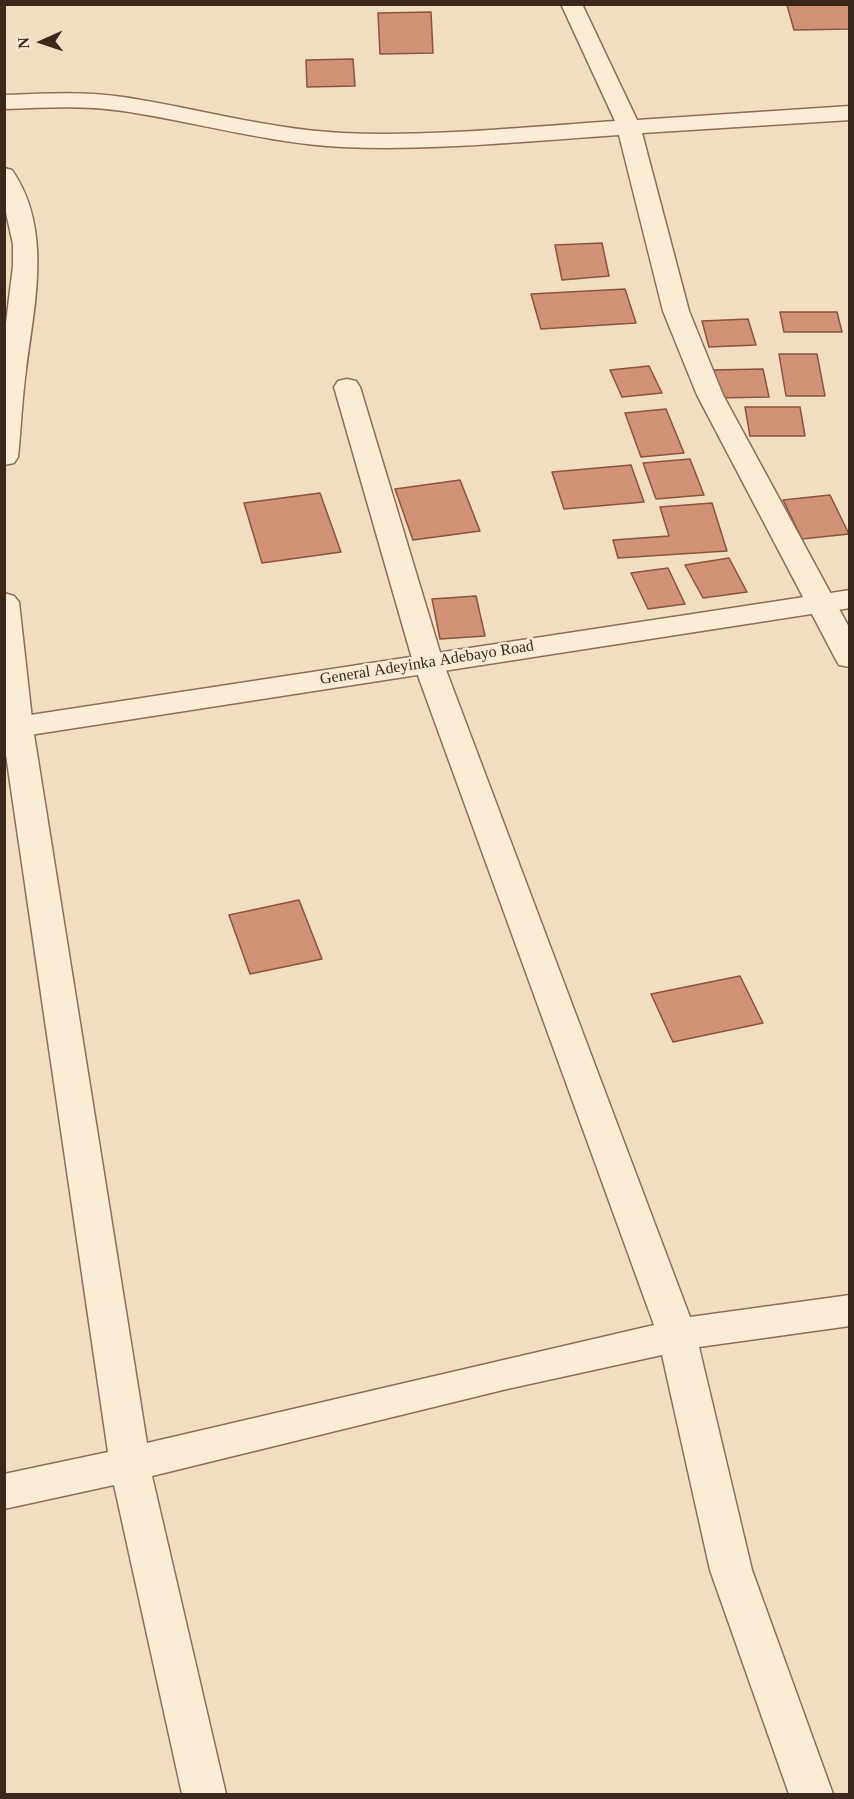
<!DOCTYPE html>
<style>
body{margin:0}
#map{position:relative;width:854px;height:1799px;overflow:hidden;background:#f1dec2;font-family:Georgia,serif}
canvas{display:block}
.frame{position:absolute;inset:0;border:6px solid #3a281d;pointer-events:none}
.north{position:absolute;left:12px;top:12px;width:60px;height:60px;-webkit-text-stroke:4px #f7e9d2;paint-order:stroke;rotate:267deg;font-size:16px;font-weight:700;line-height:24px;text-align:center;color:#3a281d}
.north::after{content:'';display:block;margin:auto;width:21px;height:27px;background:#3a281d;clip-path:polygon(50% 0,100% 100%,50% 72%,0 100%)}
</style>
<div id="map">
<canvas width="854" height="1799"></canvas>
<div class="frame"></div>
<div class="north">N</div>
</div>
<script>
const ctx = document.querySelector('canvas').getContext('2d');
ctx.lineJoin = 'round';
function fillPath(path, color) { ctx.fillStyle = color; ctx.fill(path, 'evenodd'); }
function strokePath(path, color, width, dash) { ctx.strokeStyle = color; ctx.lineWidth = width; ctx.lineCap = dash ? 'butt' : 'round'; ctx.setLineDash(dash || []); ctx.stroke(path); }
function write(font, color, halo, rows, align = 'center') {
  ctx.font = font + ' Georgia,serif'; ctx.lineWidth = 5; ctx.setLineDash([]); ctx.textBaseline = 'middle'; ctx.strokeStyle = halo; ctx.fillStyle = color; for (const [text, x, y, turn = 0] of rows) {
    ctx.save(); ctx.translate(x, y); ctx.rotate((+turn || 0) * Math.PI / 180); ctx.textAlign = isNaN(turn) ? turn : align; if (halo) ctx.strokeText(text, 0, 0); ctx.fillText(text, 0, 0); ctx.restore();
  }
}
const building = new Path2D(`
 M787,5H850V29L794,30Z
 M431,12L433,53L380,54L378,13Z
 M353,59L355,86L307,87L306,60Z
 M602,243L609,276L562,280L555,245Z
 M625,289L636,323L541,329L531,294Z
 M780,312H837L842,332H784Z
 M748,319L756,345L709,347L702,321Z
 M779,354H817L825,396H786Z
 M649,366L662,393L622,397L610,370Z
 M763,369L769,397L715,398L709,370Z
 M745,407H800L805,436H750Z
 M666,409L684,453L641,457L625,413Z
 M690,459L704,495L656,499L643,463Z
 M631,465L644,502L564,509L552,472Z
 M460,480L480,531L413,540L395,489Z
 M320,493L341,552L262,563L244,503Z
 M830,495L849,534L802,539L783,500Z
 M712,503L727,551L618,558L613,540L669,536L660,507Z
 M729,558L747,592L703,598L685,565Z
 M668,568L685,604L648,609L631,573Z
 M476,596L485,636L440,639L432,599Z
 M299,900L322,959L250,974L229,915Z
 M740,976L763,1023L673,1042L651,994Z`);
const minor = new Path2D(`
 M561,4H582L637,120L850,106V120L642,133L689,311L723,395L850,629V667L839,665L835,658L697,395L663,311L619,135C528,141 434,151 342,147C267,143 196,122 123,111C83,105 44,108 4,109V95C44,94 83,91 123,97C196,108 267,129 342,133C433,137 525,127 615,121Z
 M4,168L12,170C53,229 34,305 26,370C22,399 21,428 18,457L14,463L4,465V339L13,266V244L4,204Z
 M347,379L356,381L360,387L443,662L690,1317L850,1295V1326L699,1347L752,1570L833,1794H789L710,1570L662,1355L507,1389L152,1476L226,1794H182L114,1485L4,1509V1474L108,1452L4,741V593L14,596L19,602L33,728L147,1443L654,1325L413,662L334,387L338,381Z`);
const tertiary = new Path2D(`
 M850,590V608L4,739V719Z`);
const streetNames = [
 ["General Adeyinka Adebayo Road",427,663,-9]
];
fillPath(building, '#d19275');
strokePath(building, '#8c543c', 1.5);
strokePath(minor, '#8c6e58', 3);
strokePath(tertiary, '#8c6e58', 3);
fillPath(minor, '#fbecd6');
fillPath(tertiary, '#fbecd6');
write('16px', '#3a281d', '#f7e9d2', streetNames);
</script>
